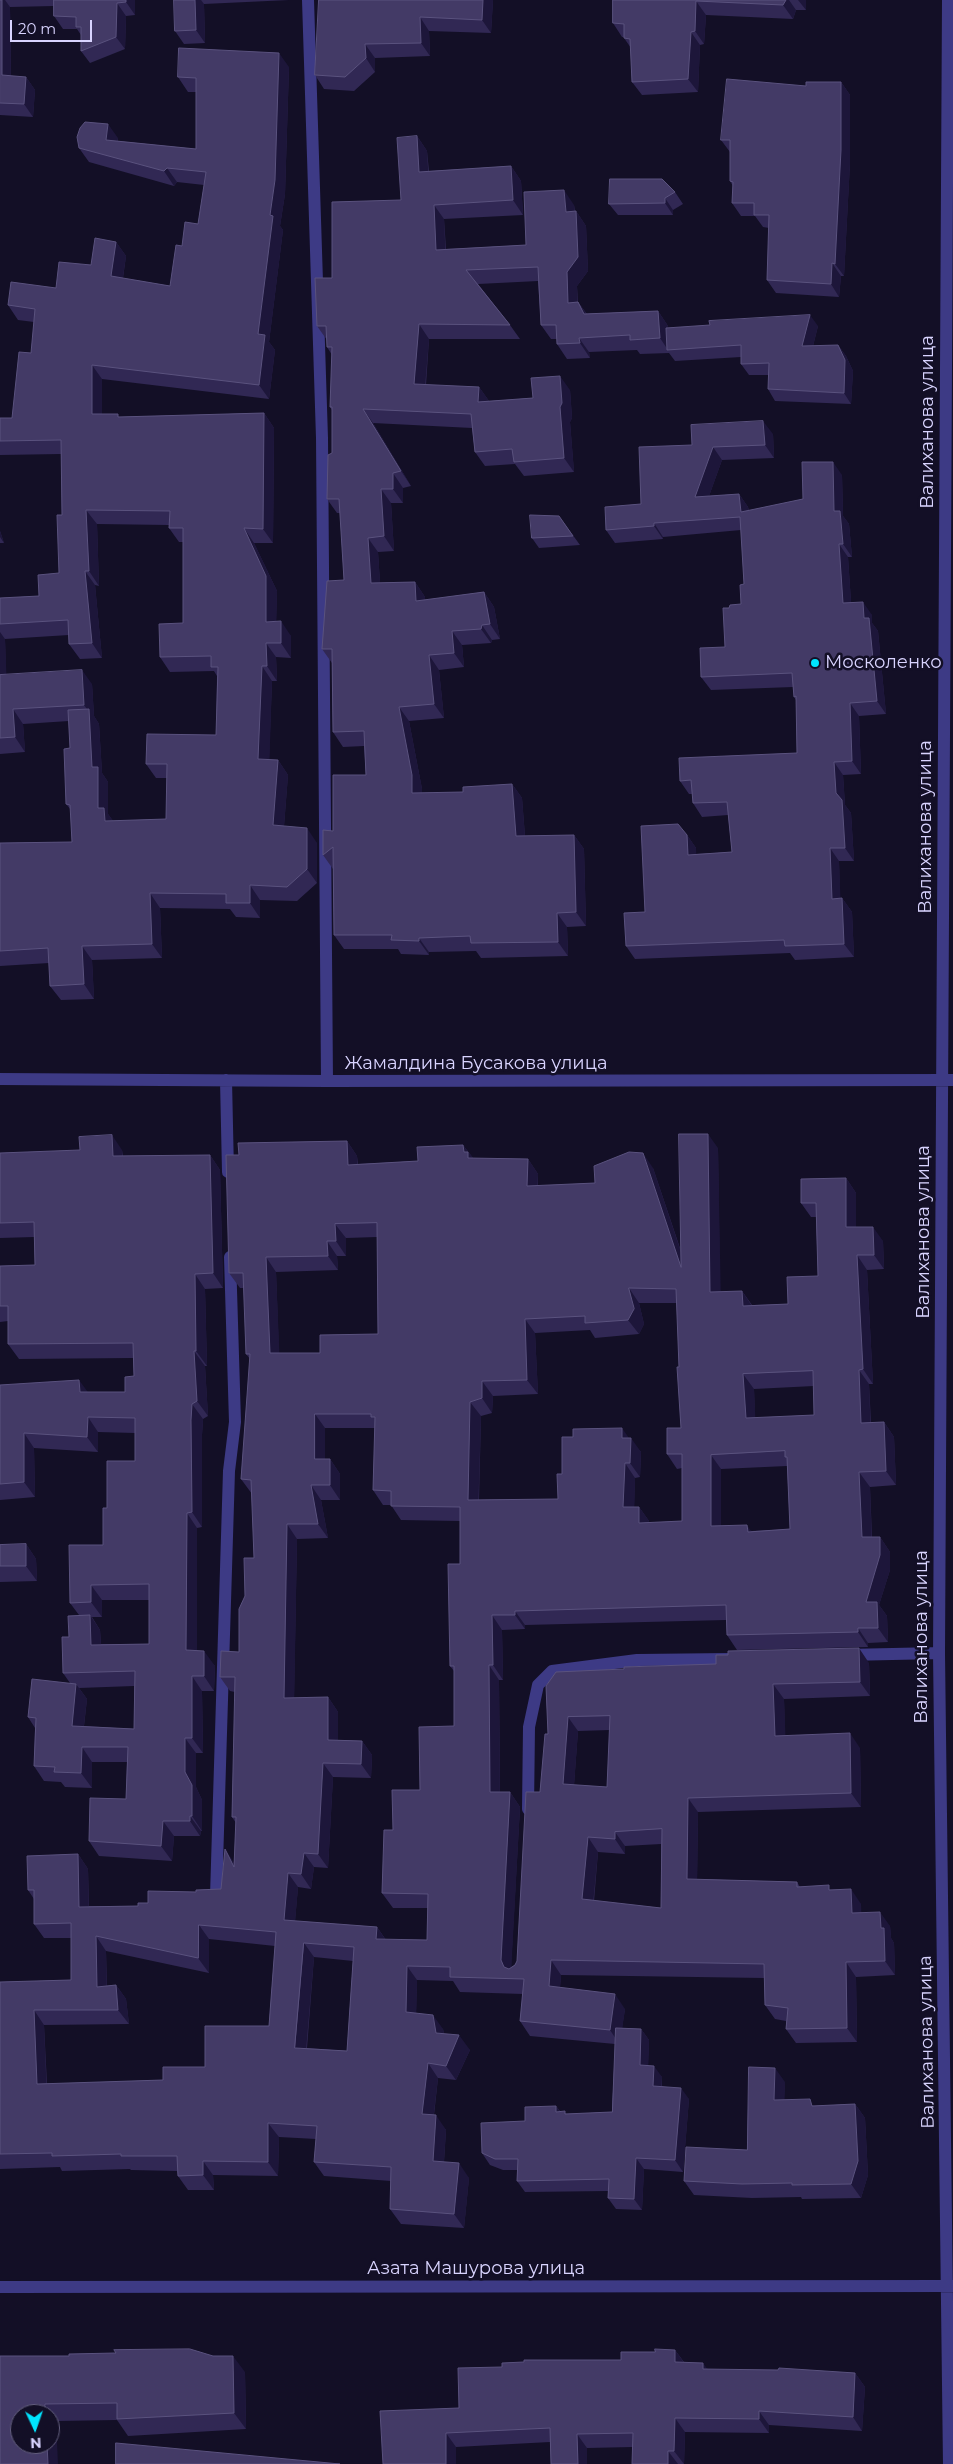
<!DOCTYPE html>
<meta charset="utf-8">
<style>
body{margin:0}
#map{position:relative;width:953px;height:2464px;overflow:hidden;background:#130f26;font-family:Montserrat,sans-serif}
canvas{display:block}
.north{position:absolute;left:10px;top:2404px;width:50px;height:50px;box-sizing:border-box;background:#130f26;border:1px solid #625e7d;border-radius:50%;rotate:177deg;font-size:14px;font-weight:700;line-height:20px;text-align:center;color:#d9d4ff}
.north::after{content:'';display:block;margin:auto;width:18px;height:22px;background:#00e5ff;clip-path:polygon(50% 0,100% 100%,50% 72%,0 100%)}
.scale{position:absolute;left:10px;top:20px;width:82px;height:22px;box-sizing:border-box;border:2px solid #d9d4ff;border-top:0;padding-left:6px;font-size:15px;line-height:18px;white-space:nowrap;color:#d9d4ff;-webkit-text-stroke:4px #130f26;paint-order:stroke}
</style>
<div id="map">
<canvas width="953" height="2464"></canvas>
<div class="north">N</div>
<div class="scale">20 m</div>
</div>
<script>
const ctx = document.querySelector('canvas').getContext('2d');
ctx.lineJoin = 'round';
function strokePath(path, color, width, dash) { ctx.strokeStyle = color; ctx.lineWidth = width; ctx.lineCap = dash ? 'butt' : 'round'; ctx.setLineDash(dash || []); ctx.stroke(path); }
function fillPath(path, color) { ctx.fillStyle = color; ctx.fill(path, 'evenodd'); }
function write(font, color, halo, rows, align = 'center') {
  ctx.font = font + ' Montserrat,sans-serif'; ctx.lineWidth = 5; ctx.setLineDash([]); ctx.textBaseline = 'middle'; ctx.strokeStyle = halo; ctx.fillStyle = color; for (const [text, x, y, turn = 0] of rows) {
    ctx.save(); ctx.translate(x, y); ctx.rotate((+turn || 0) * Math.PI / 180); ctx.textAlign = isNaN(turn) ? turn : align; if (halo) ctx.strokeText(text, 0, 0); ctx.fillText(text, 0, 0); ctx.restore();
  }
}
const minor = new Path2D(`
 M308,0L322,438L327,1081
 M948,0L939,1653L949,2464
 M0,1079L327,1081L953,1080
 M226,1080L228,1172
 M846,1655L939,1653
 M528,1809L529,1727L538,1685L552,1671L637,1660L731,1659
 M216,1896L229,1471L235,1422L230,1257
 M0,2287L953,2286`);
const wall = new Path2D(`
 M0,0H135V15L126,16L125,49L90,63L81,51V35L77,29H63L54,16V6L10,7L11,76L26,77L35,90L33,117L0,115Z
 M174,0H289L204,4L205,43L184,44L175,31Z
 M319,0H493L491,33L429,31L430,56L375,58V72L354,91L324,89L315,75Z
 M614,0H806V10H796L793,19L706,15L704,44L700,45L698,92L642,95L632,82L631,48L624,38V37H622L613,23Z
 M289,67L285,194L280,226L283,230L269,342L275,350L269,399L102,379V414L120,417L264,413L274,428L273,543H254L277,591L276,622L291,636V658L276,657L277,681H272L269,760H278L288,775L284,826L317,843V883L297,901L260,900V918L236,917L230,909L160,908L162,958L92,960L94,999L61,1000L50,986L49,963L0,966V843L72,842L71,810L66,804L70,748L69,721L23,724L25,752L0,754V598L39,596L59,573L62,515L61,454L0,455V418H12L31,353L34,322L18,320L8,305L56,288L91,265L116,242L126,256L123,278L170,286L182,246L198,224L204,185L177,182L174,186L89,162L79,148L118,138V141L196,149V92H188L178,77ZM97,524L169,525V528L179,542H183V623L160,657L170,672L214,671L217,676L216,735L146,764L156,778H167L166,819L113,821L108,814V782L102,773L99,724L94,716L92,684L6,675L5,639L69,635V644L80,659L102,658L95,585L99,586Z
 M841,82L850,95V163L844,276H841L839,297L776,293L767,280L769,228L763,227L755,216H741L732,203L733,186L730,181V152L721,140L806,86Z
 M417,136L427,151L429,171L511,166L521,181L523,215L444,219L446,249L526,245L574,205L575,211H576L586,226L588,271L577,286L578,302L587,314L658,311L668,326V328L818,326L813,346L838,345L846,356L853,371L851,404L775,401L768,389L769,375H749L741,364V357L675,361L669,353L640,354L637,350L589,352L590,358L567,359L557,344V339H551L541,325L538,281L478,284L510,325L520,339H429L426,385L479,387L489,401L533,398L570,390L572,418L570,422L574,472L524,476L515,464L485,466L475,452L472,428L373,423L411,486L403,488V503H391L394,551L378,552L380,583L415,582L425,597V600L484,592L494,607L500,639L492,640L491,643L462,645L464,667L439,670L444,718L409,721L422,789V793L463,792L512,784L522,798L525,836L574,835L584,849L586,926L567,927L568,956L481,958L476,951L429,952V955L401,954L398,949H344L334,935L333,869L323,855L333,831L366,775L364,746L343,747L333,732L332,663L322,649L344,580L340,513H337L327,499L332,453V410L330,407L332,355L327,347V340L317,326L332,278L401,200Z
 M675,192L683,204L673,210V215H618L609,204Z
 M773,434L774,458L722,460L709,496L739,494L748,507L749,511L803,499L842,475L843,516L849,524L852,557H848L851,602L872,615V623L878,631L886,714L859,716L861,774L843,775L845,805L851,813L854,861H839L840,899L842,898L852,912L854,957L795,960L790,953L635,959L626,946L645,912L687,835L696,848V854L732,852L728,815L702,817L693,803L692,794H689L680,781L797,753L796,700L794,697L793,687L711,690L701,677L725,647L729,608L741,604L744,584L741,530L663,537V539L615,543L606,530L641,504L692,445Z
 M559,516L580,545L539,548L532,538Z
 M0,531L4,543H0Z
 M347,1141L357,1156L358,1164L418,1161L463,1145L473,1158L528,1159L538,1174V1186L595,1183L653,1168L681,1251L718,1148L720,1292L742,1291L752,1305L788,1304L818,1276L816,1217H811L801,1203L846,1178L856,1193V1227L883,1241L884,1269L867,1270L873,1384H869L871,1423L884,1422L894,1437L896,1485L870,1487L872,1537H880L890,1552V1570L879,1605L887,1616L888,1642L868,1643V1647L737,1650L727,1635L726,1620L525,1625V1629L502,1630L503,1680H499L500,1792H510L520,1807L511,1967L515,1965L517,1961L548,1734L546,1686L869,1663L870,1696L784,1699L785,1735L860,1748L861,1807L698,1812L697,1879L797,1882L800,1887L832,1890L861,1904V1913L890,1926L891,1938L894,1943L895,1975L856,1977L857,2042L796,2043L786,2029V2021L775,2019L765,2005L764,1978L561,1975L560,1987L625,2009L622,2028L641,2029L649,2040L648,2065L662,2077V2086L689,2099L683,2172L644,2169L642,2210L616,2209L608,2198V2191L525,2192L517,2181V2170H503L490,2165L482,2153L525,2121L556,2106L560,2111L567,2114L612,2112L615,2044L530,2036L520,2021L523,1994L460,1992L453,1981L417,1980L416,2013L443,2029L444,2034L470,2050L456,2080L438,2078L434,2115L446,2130L444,2162L469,2178L464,2228L401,2224L390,2209L391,2181L324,2176L314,2162L316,2139L279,2137L278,2176L213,2175L214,2190H188L178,2176L177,2171L131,2170L130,2169L62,2171L60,2167L0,2169V1982L71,1980V1938H44L34,1924V1899L28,1890L78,1854L88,1869L89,1906H138L196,1892L221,1889L234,1863L236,1823L232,1817L235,1692L230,1691L220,1677L239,1652L245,1596L254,1558L252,1494L241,1479L250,1359L246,1354L244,1288H240L229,1273L239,1155ZM377,1237L378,1334L320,1353H279L276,1272L338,1270L337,1256H346V1238ZM639,1303H677L681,1428L667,1454L677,1469L682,1468V1521L649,1523V1521L639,1507H634L635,1478L640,1477L641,1452L628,1438L562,1474L558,1499L479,1500L481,1416L492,1413L493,1396L538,1394L535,1333L590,1330L595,1338L639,1334L644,1324ZM814,1386V1415L755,1418L754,1389ZM325,1428H375L373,1490L383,1505H391L401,1520L460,1521V1564L450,1666L454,1671V1726L420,1790L393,1830L382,1893L393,1908H428L427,1940H386L377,1927L295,1921L298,1887L311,1889L314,1867L328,1868L333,1777L371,1778L372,1755L362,1741L338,1740V1712L328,1697L294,1698L297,1539L328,1538L321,1500H340V1474L330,1459H325ZM787,1466L790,1529L752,1531L721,1526V1469ZM610,1730L607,1787L574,1785L578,1731ZM661,1844V1908L594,1901L598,1852L625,1854V1846ZM209,1939L275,1946L269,2026L205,2067L163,2080L47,2084L44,2025L129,2024L126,1999L116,1985L107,1986L106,1951L209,1973ZM314,1957L353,1961L347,2051L307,2048Z
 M122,1150L123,1156L210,1155L220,1170L223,1288L205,1289L207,1366H205L208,1416L203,1419L202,1435V1527L197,1528V1650L215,1666L214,1691H202L203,1753H196V1787L202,1800V1831H201L200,1836H174L172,1861L99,1856L89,1841L126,1799L127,1762H92V1788L65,1787L61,1782L44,1781L34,1766L35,1728L28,1717L70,1683L63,1673L69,1637L79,1615L70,1603L103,1545L107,1508L135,1461V1433L98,1432V1452L34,1448L35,1497L0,1500V1385L88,1392H125L134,1376L133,1358L19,1359L8,1344V1321L0,1322V1266L35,1265L34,1237L0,1238V1153ZM102,1600H149V1644H101L100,1630L92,1617H102ZM134,1686V1729L84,1726L87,1699L79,1688Z
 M26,1544L36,1559L37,1581L0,1582V1545Z
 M785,2082L784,2100L815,2106L855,2104L865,2118L868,2175L861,2198L802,2199L801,2197L752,2198L694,2195L684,2181L747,2150Z
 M675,2350L684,2362L708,2369L855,2373L865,2387L862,2431L769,2425V2433L685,2432L684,2464H632L633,2447L587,2448V2464H551L550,2442L456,2447L383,2464L459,2408L502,2367L621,2360L655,2352Z
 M0,2356L245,2372L246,2429L128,2436L117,2420L56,2421Z`);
const shadedWall = new Path2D(`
 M2,0H5L10,7L11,87L2,75Z
 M126,0H135V15L126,2Z
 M195,0H201L204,4L205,43L196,30Z
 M483,0H493L491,33L482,20Z
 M786,0H789L796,10L793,19L783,5Z
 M798,0H806V10Z
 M696,1L706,15L704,44L695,31Z
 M117,3L126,16L125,49L116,37Z
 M420,17L429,31L430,56L421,43Z
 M691,32L700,45L698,92L688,79Z
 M365,44L375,58V72L366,58Z
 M279,53L289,67L285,194L280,226L283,230L269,342L275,350L269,399L259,385L258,334L270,215Z
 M26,77L35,90L33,117L24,104Z
 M841,82L850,95V163L844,276L835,264Z
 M108,124L118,138L116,155L106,140Z
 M417,136L427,151L429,186L419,172Z
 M511,166L521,181L523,215L513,200Z
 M167,168L177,182L174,186L164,171Z
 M564,190L574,205L576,226L566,212Z
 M665,198L673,210V215L665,203Z
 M434,205L444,219L446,264L436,250Z
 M576,211L586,226L588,271L577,286L578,317L568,303L567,272Z
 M116,242L126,256L121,290L111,276Z
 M832,263L841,276L839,297L831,284Z
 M578,302L588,316L584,314Z
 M658,311L668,326L670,350H668L660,338Z
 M810,315L818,326L810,358L802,346Z
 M419,324L429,339L424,399L414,384Z
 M579,338L589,352L590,358L580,343Z
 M838,345L846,356L853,371L851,404L844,393Z
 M92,365L102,379V428L92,414Z
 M560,376L570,390L572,418L570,422L574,472L564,458L560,407Z
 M479,387L489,401L478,402Z
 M363,409L373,423L411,486L401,471Z
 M264,413L274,428L273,543L263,529Z
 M763,421L773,434L774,458L765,445Z
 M713,447L722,460L704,510L695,497Z
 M833,462L842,475L843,516L849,524L852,557L843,544L834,511Z
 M393,473L403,488V503L393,489Z
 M381,489L391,503L394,551L384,536Z
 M739,494L748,507L750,526L741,512Z
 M86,510L97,524L99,586L89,571Z
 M654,523L663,537V539L654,526Z
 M244,528L254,543L277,591L276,636L266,622Z
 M0,531L4,543L0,537Z
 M368,538L378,552L381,597L371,583Z
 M839,544L848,557L852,616L843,603Z
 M85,571L95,585L102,658L92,643Z
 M415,582L425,597L426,615L416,601Z
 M484,592L494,607L500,639L490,624Z
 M863,602L872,615V623L878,631L886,714L877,701L864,618Z
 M281,621L291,636V658L281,643Z
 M482,625L492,640L491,643L481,629Z
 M452,631L462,645L464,667L454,653Z
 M0,632L5,639L7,690L0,681Z
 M266,643L276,657L277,681L267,666Z
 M429,655L439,670L444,718L434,704Z
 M262,666L272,681L269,774L258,759Z
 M82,670L92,684L94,716L99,724L102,773L108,782V814L114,822L105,821L98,808L92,767L89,712L84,705Z
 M850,703L859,716L861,774L852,761Z
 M399,707L409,721L422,789V807L412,793Z
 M13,709L23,724L25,752L15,737Z
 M278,760L288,775L283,839L273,825Z
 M834,762L843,775L845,805L851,813L854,861L845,848L836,793Z
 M512,784L522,798L526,850L516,836Z
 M307,828L317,843V883L307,869Z
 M574,835L584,849L586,926L576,912Z
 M687,835L696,848L697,868L688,855Z
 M830,848L839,861L841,912L832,899Z
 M250,885L260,900V918L250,903Z
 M150,893L160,908L162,958L152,944Z
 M842,898L852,912L854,957L844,944Z
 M557,913L567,927L568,956L558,942Z
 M419,938L429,952V955L419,941Z
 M82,946L92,960L94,999L84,984Z
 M708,1134L718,1148L721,1307L710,1292Z
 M112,1135L122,1150L123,1171L113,1156Z
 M347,1141L357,1156L358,1179L348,1165Z
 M463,1145L474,1159L478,1173L464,1152Z
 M643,1153L653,1168L691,1282L681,1267Z
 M210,1155L220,1170L223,1288L213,1273Z
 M528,1159L538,1174L537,1201L527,1186Z
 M846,1178L856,1193V1242L846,1227Z
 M335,1224L346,1238V1256L336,1241Z
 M873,1227L883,1241L884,1269L874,1255Z
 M327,1241L337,1256L338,1270L328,1256Z
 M857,1255L867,1270L873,1384L863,1369Z
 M266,1257L276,1272L280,1367L270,1353Z
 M195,1274L205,1289L207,1366L196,1351Z
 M629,1288L639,1303L644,1324L639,1334L628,1320Z
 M742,1291L752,1306H743Z
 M525,1319L535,1333L538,1394L527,1380Z
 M194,1351L205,1366L208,1416L197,1401Z
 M859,1370L869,1384L871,1438L861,1423Z
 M743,1374L754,1389L756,1433L746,1418Z
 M79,1380L90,1395L80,1392Z
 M482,1381L493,1396L492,1413L482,1398Z
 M470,1402L481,1416L478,1515L468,1500Z
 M192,1404L203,1419L202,1435V1527L192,1512L191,1420Z
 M315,1414L325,1428V1474L315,1459Z
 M88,1417L98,1432V1452L87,1437Z
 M884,1422L894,1437L896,1485L886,1471Z
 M622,1428L631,1441V1438L641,1452L640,1477L630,1463L622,1438Z
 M24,1433L34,1448L35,1497L24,1482Z
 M711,1455L721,1469V1541L711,1526Z
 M330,1459L340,1474V1500L330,1485Z
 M625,1463L635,1478L634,1522L623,1507Z
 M859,1472L870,1487L872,1551L862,1537Z
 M311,1485L321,1500L328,1538L318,1524Z
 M639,1507L649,1521L650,1538L639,1523Z
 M187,1513L197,1528V1665L186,1650Z
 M287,1524L297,1539L294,1712L284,1698Z
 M747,1525L757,1540L748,1532Z
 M880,1537L890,1552V1570L879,1605L887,1616L888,1642L878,1628L866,1602Z
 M26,1544L36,1559L37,1581L26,1566Z
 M91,1585L102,1600V1617L91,1602Z
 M515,1611L525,1625V1629L515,1615Z
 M90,1615L100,1630L102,1659L91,1645Z
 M492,1615L502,1630L503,1680L493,1665Z
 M858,1628L868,1643V1647L858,1632Z
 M859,1648L869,1663L870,1696L860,1682Z
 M204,1651L215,1666L214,1691L204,1676Z
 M489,1665L499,1680L500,1807L490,1792Z
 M192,1676L202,1691L203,1753L192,1738Z
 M76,1684L87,1699L82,1741L72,1726Z
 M773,1684L784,1699L786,1750L775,1736Z
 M328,1697L338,1712V1755L328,1740Z
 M568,1717L578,1731L573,1799L563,1784Z
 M850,1733L860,1748L861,1807L851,1793Z
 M185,1738L196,1753V1787L202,1800V1831L192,1816L185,1772Z
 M362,1741L372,1755L371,1778L361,1764Z
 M82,1747L92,1762V1788L81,1773Z
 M323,1763L333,1777L328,1868L318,1854Z
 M510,1792L520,1807L511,1974L504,1967L501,1960Z
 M688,1798L698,1812L697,1893L687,1879Z
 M190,1816L201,1831L200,1836L190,1821Z
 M163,1821L174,1836L172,1861L161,1846Z
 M615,1832L625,1846V1854L615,1839Z
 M588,1837L598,1852L592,1914L582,1899Z
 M225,1849L235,1864L234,1867Z
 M304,1853L314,1867L311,1889L301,1874Z
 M78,1854L88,1869L89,1921L79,1907Z
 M288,1873L298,1887L294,1934L284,1920Z
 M851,1889L861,1904L862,1928L852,1913Z
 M880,1912L890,1926L891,1938L894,1943L895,1975L885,1961L881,1928Z
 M199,1925L209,1939V1973L198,1958Z
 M377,1927L387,1942L376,1939Z
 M96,1936L106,1951L107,2001L97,1987Z
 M304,1943L314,1957L305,2062L295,2048Z
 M551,1960L561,1975L559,2001L549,1986Z
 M846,1962L856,1977L857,2042L847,2028Z
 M407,1966L417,1980L416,2026L406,2012Z
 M116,1985L126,1999L129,2024L118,2010Z
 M615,1994L625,2009L620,2045L610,2030Z
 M34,2010L44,2025L47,2098L37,2084Z
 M433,2015L443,2029L447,2048L436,2033Z
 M641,2029L649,2040L648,2076L640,2065Z
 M459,2035L470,2050L456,2080L446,2066Z
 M428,2063L438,2078L432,2129L422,2114Z
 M654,2066L662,2077L661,2097L653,2086Z
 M775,2068L785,2082L784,2114L774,2100Z
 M681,2088L689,2099L683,2172L675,2160Z
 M855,2104L865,2118L868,2175L861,2198L851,2184Z
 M556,2106L564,2117L556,2112Z
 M436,2115L446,2130L443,2175L433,2161Z
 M268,2123L279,2137L278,2176L268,2162Z
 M636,2158L644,2169L642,2210L634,2199Z
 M203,2161L213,2175L214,2190L203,2175Z
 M459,2163L469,2178L464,2228L454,2214Z
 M675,2350L685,2364L675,2362Z
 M233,2356L245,2372L246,2429L234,2413Z
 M703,2363L713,2377L703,2369Z
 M855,2373L865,2387L862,2431L853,2417Z
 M45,2404L56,2421L58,2464H48L47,2444H50V2414H45Z
 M759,2411L769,2425V2433L759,2419Z
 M675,2418L685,2432L684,2464L674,2451Z
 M446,2433L456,2447V2464H446Z
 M577,2434L587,2448V2464H578Z
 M668,2451L678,2464H668Z`);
const building = new Path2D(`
 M0,0H2V75L26,77L24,104L0,103Z
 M54,0H126V2L117,3L116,37L81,51V27H76V17L54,16Z
 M174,0H195L196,30L175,31Z
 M319,0H483L482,20L420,17L421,43L365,44L366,58L345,77L315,75Z
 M613,0H786L783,5L696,1L695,31L691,32L688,79L632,82L630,39L624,38V24L613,23Z
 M179,48L279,53L275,180L270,215L273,216L258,334L265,335L259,385L92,365V414H118V417L264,413L263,529L244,528L266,576V622L281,621V643H266L267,666H262L258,759L278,760L273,825L307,828V869L287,887L250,885V903H226V894L150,893L152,944L82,946L84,984L50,986L48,948L0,951V843L72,842L70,805L66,804L64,749L70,748L68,710L89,709L92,767H98V808H104L105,821L166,819L167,764H146L147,734L216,735L218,667H211V656L160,657L159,624L183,623V528H169L170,511L86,510L89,571H85L92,643L69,644L68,620L0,624V598L39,596L38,575L59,573L57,515H62L61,440L0,441V418H12L19,352L31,353L35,309L8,305L11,282L56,288L59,262L91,265L95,238L116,242L111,276L170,286L176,245L182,246L185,222L198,224L206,172L167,168L164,171L79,148L77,137L80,128L85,122L108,124L106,140L196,149V78L178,77Z
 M727,79L806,86V82H841V150L835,264L832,263L831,284L767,280L769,215H754V203H732L733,182L730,181V140H721Z
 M417,136L419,172L511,166L513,200L434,205L436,250L526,245L524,192L564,190L566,212L576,211L578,257L567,272L568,303L578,302L584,314L658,311L660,338L630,340V335L579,338L580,343L557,344L556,325H541L538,267L466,270L510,325L419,324L414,384L479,387L478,402L533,398L531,378L560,376L562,403L560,407L564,458L514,462L512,449L475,452L471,414L363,409L401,471L393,473V489H381L384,536L368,538L371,583L415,582L416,601L484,592L490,624L482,625L481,629L452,631L454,653L429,655L434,704L399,707L412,775V793L463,792V787L512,784L516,836L574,835L576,912L557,913L558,942L471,943L470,936L419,938V941L391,940L392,935H334L333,847L323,855V830L333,831V775H366L364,731L333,732L332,649H322L327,581L344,580L339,499H327L328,455L332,453V407H330L332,347H327L326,326H317L315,278H332V202L401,200L397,138Z
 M610,179H662L675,192L665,198V203L609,204Z
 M810,315L802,346L838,345L845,360L844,393L768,389L769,363L741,364V345L667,350L666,328L710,325L709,321Z
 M763,421L765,445L713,447L695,497L739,494L741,512L803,499L802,462H833L834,511H840L843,544H839L843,603L863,602L864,618H869L877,701L850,703L852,761L834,762L836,793L842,800L845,848H830L832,899L842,898L844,944L785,946L784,940L626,946L624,913L645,912L641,826L678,824L687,835L688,855L732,852L727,802L693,803L691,780L680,781L679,758L797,753L796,696L794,697L792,673L701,677L700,648L725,647L723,608H729L730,605L741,604L740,585L744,584L740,517L654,523V526L606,530L605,507L641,504L639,447L692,445L691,425Z
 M530,515L559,516L573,536L532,538Z
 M82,670L84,705L13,709L15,737L0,738V675Z
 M679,1134H708L710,1292L742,1291L743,1306L788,1304L787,1277L818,1276L816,1203H801V1179L846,1178V1227H873L874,1255H857L863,1369L859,1370L861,1423L884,1422L886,1471L859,1472L862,1537H880V1555L866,1602H877L878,1628H858V1632L727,1635L726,1605L515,1611V1615H492L493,1665H489L490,1792H510L501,1960L504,1967L509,1969L515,1965L517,1961L526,1792H540L545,1734H548L546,1686L556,1672L624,1669V1667L716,1664V1655H728V1651L859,1648L860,1682L773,1684L775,1736L850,1733L851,1793L688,1798L687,1879L797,1882V1887L829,1885V1890L851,1889L852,1913L880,1912L881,1928H884L885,1961L846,1962L847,2028L786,2029L788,2008L765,2005L764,1964L551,1960L549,1986L615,1994L610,2030L520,2021L524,1979L450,1977V1967L407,1966L406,2012L433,2015L436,2033L459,2035L446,2066L428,2063L422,2114L436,2115L433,2161L459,2163L454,2214L390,2209L391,2167L314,2162L317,2126L268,2123V2162L203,2161V2175L178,2176L177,2156H121V2154L52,2156V2153L0,2154V1982L71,1980V1923L34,1924V1890H28L27,1856L78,1854L79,1907L138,1906V1903H148V1891L196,1892V1890L221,1889L225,1849L234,1867L236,1817H232L235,1677H220L221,1651L239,1652V1609L245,1596L244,1558H254L251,1480L241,1479L250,1354H246L243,1273H229L226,1155H239L238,1143L347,1141L348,1165L418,1161L417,1147L463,1145L464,1152H468V1158L528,1159L527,1186L595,1183L594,1166L629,1152L643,1153L681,1267ZM377,1223L378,1334L320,1335V1353H270L266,1257L328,1256L327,1241H336L335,1224ZM629,1288L676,1289L679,1367H677L681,1428H667V1454H682V1521L639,1523V1507H623L625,1463H630L631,1438H622V1428L573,1429V1437H562V1474H557L558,1499L468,1500L470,1402L482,1398V1381L527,1380L525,1319L585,1316V1323L628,1320L634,1309ZM813,1371L814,1415L746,1418L743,1374ZM315,1414H371V1417H375L373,1490L391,1491V1506L460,1507V1564H448L450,1666H454V1726L419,1727L420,1790H392L393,1830H384L382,1893L428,1894L427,1940L376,1939L377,1927L284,1920L288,1873L301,1874L304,1853L318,1854L323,1763L361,1764L362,1741L328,1740V1697L284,1698L287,1524H318L311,1485H330V1459H315ZM785,1451V1457H787L790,1529L748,1532L747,1525L711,1526V1455ZM610,1716L607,1787L563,1784L568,1717ZM662,1829L661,1908L582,1899L588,1837L615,1839V1832ZM199,1925L276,1932L269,2026H205V2067H163V2080L37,2084L34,2010H118L116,1985L97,1987L96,1936L198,1958ZM304,1943L354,1947L347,2051L295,2048Z
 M112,1135L113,1156L210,1155L213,1273L195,1274L196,1351H194L197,1401L192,1404L191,1420L192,1512L187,1513L186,1650L204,1651V1676H192V1738H185V1772L192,1785V1816H190V1821H163L161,1846L89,1841L90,1798L126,1799L128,1747H82L81,1773L54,1772L55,1767L34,1766L36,1718L28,1717L32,1679L76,1684L72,1726L134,1729L135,1671L63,1673L62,1637H69L68,1616L90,1615L91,1645L149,1644V1584L91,1585V1602L70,1603L69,1545H103V1508H107V1461H135V1418L88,1417L87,1437L24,1433V1482L0,1484V1385L79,1380L80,1392H125V1377L134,1376L133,1343L8,1344V1306H0V1266L35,1265L34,1222L0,1223V1153L80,1150L79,1137Z
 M26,1544V1566H0V1545Z
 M616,2028L641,2029L640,2065L654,2066L653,2086L681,2088L675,2160L636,2158L634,2199L608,2198L609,2179L517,2181L518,2159H495L482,2153L481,2123L525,2121V2107L556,2106V2112L565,2111V2114L612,2112Z
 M749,2067L775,2068L774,2100L810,2099L812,2106L855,2104L858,2161L851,2184L792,2185V2183L742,2184L684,2181L686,2147L747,2150Z
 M190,2349L213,2356H233L234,2413L117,2419V2403L45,2404V2414H20V2444H47L48,2464H0V2356H69V2354L116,2353L114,2350Z
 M655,2349L675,2350V2362L703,2363V2369L778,2370L779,2368L855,2373L853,2417L759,2411V2419L675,2418L674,2451H668V2464H632L633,2433L577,2434L578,2464H551L550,2428L446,2433V2464H383L380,2411L459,2408L458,2368L502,2367V2363L524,2362V2360H621V2352H655Z
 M116,2443L340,2464H116Z`);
const markers = [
 [815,663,5,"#00e5ff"]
];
const streetNames = [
 ["Валиханова улица",928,422,-90],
 ["Валиханова улица",926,827,-90],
 ["Жамалдина Бусакова улица",476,1064],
 ["Валиханова улица",924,1232,-90],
 ["Валиханова улица",922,1637,-90],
 ["Валиханова улица",927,2042,-91],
 ["Азата Машурова улица",476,2269]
];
const poiNames = [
 ["Москоленко",825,663]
];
strokePath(minor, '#3d3a85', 12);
fillPath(wall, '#312854');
fillPath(shadedWall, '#1d163a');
fillPath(building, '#433a66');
strokePath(building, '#5a527e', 1);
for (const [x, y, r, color] of markers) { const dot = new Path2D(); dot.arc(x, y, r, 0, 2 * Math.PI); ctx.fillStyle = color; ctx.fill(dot); strokePath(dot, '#130f26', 2); }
write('18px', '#d9d4ff', '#130f26', streetNames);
write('18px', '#d9d4ff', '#130f26', poiNames, 'left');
</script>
